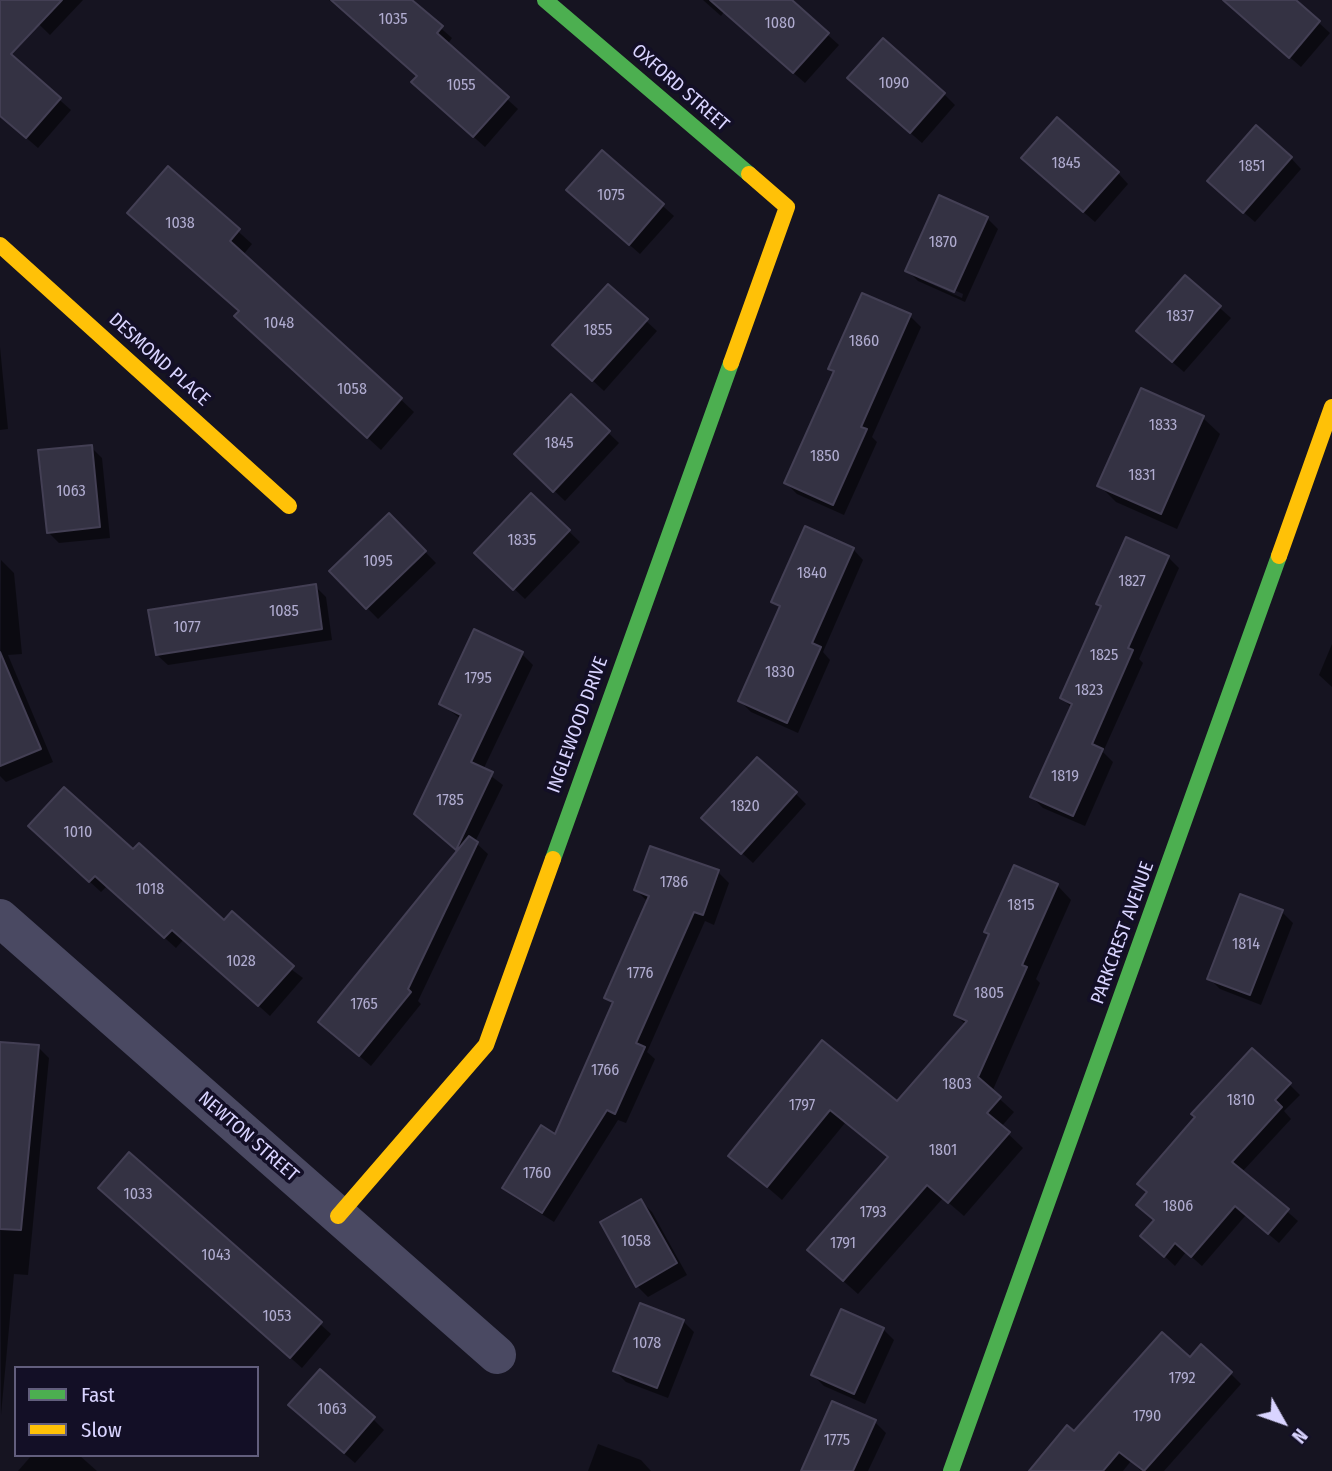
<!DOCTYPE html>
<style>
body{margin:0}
#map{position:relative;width:1332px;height:1471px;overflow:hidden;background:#161421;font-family:"Fira Sans Condensed",sans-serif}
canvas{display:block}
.legend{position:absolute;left:14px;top:1366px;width:245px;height:91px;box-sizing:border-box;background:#130f26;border:2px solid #625e7d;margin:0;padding:9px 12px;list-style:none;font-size:21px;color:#d9d4ff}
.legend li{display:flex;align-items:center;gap:14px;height:35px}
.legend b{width:35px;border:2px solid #625e7d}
.north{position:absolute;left:1248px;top:1387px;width:70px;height:70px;-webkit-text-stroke:5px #130f26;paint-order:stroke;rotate:130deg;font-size:19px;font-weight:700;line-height:28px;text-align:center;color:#d9d4ff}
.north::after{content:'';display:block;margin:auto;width:24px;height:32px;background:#d9d4ff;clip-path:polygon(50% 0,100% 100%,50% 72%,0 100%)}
</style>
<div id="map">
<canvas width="1332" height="1471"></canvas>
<ul class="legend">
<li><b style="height:9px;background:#4caf50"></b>Fast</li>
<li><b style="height:9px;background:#ffc107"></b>Slow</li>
</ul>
<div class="north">N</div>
</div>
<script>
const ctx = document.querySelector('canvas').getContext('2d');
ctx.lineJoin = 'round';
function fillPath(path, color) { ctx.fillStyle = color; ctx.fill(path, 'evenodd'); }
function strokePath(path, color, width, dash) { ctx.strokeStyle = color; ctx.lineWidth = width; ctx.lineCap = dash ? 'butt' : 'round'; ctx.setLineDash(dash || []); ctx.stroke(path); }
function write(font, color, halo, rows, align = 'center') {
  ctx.font = font + ' "Fira Sans Condensed",sans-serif'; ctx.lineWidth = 7; ctx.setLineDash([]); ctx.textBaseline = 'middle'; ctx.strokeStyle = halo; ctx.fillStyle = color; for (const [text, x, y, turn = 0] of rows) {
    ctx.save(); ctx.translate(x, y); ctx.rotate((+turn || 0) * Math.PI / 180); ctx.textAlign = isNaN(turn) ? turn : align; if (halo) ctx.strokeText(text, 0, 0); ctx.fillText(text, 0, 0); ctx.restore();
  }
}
const shadow = new Path2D(`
 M14,0H83L50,35Z
 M329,0H409L452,38L447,45L518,109L485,147L424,93L419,76Z
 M703,0H789L839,45L805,83L724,12L721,16Z
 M1224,0H1294L1330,33L1301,67Z
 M0,47L71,110L38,148L0,115Z
 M860,89L944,94L955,105L922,143Z
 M602,152L674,216L640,254L579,201Z
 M1291,158L1301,169L1255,222L1220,192Z
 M168,168L252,244L243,255L330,332L414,412L381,450L249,329Z
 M1034,169L1118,173L1128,184L1095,222Z
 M987,218L998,229L965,302L918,281L907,270ZM918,274L963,294L962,298L918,278Z
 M1185,277L1231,318L1184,372L1149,342Z
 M608,286L657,331L604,391L566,356Z
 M910,316L921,327L872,437L877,442L844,515L797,494L786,483L835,373L830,369Z
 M0,347L8,429L0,430Z
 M1142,391L1203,418L1220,434L1177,529L1116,502L1100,486Z
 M571,397L619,443L565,501L516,454Z
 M91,447L102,458L110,538L59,543L48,532Z
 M531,495L580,542L525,599L476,553Z
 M389,515L436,563L378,619L331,571Z
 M853,549L863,560L823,652L830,660L798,733L751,712L740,701L781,609L773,602Z
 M1168,557L1179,568L1139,659L1143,663L1103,752L1113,762L1085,826L1043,808L1032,797L1072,708L1062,698Z
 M1,560L14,573L22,654L8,655L53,762L6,782L0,776Z
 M315,586L326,597L332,640L168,665L157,655Z
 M475,632L522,654L533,665L483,770L503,785L475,842L488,854L418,1001L421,1004L371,1066L320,1022L459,852L427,824L461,719L441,704Z
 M1332,644V687L1319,675Z
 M796,794L806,804L753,863L714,828Z
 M41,837L134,852L303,978L270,1016L184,939L176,948L107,886L101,892Z
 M651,848L718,872L729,883L714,925L705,921L647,1052L655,1059L626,1123L618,1120L554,1222L516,1198L505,1187L555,1136L614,1005L606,997L647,901L636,890Z
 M1057,885L1071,900L1036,979L1040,983L992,1092L1014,1112L1001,1127L1023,1148L964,1216L943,1198L858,1294L824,1264L889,1159L845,1123L782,1200L731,1156L822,1043L898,1103L966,1025L956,1015Z
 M1241,896L1282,912L1293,923L1261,1005L1220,989L1209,978Z
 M0,1044L38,1047L49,1058L28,1275L14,1274L1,1415Z
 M1289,1084L1300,1095L1284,1111L1291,1119L1242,1172L1298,1221L1279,1243L1246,1215L1202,1266L1186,1252L1175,1266L1143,1236Z
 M111,1198L320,1324L331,1334L302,1368Z
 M641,1201L652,1212L687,1275L648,1297L637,1286Z
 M683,1321L694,1332L668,1398L626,1382L615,1371Z
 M883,1329L894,1340L865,1404L824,1386L813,1375Z
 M1190,1359L1230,1373L1241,1384L1164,1471H1141L1131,1461L1123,1471H1031L1074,1433Z
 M301,1416L373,1419L384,1430L355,1463Z
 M875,1422L886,1433L868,1471H805Z
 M598,1444L641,1460L651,1471H588Z
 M32,1455H79L97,1471H18Z`);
const building = new Path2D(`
 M0,0H62L11,54L61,98L26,138L0,116Z
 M331,0H412L443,26L437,33L509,97L473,137L411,82L417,76Z
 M710,0H792L829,33L793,73Z
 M1223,0H1296L1320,21L1289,58Z
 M883,38L945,93L910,133L847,78Z
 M1057,117L1119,172L1083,212L1021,158Z
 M1256,125L1292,157L1243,213L1207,181Z
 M602,150L664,204L629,245L566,190Z
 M168,166L240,229L230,241L402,398L367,438L234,316L239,311L127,213Z
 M939,195L988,217L954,292L905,271Z
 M1185,275L1221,306L1172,362L1136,331Z
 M608,284L648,319L592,381L552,345Z
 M862,293L911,314L861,427L867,429L833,505L784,483L834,371L828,369Z
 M1141,388L1204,416L1161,514L1097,486Z
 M571,394L610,431L553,492L514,454Z
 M92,445L100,527L47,533L38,450Z
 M531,493L570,530L513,590L474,553Z
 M389,513L426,551L366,609L329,571Z
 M805,526L854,548L812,643L821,647L787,723L738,701L780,606L771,602Z
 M1126,537L1169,556L1128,648L1133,650L1092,744L1103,749L1073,816L1030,797L1072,704L1060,698L1101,606L1096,604Z
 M316,584L322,629L156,655L148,610Z
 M474,629L523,652L471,762L493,772L456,850L414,814L461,715L439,704Z
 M0,652L41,749L0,766Z
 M757,757L797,792L741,854L701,818Z
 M64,787L133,849L139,843L224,920L232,911L294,966L258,1006L172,930L164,938L95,876L89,882L28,826Z
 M469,836L478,842L408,989L411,992L359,1056L318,1022Z
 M650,846L719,870L703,915L694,912L636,1043L645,1047L615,1114L607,1110L542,1213L502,1188L541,1125L555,1134L613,1002L604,998L649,896L634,890Z
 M1014,865L1058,884L1022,965L1027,967L978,1077L1001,1097L987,1113L1010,1132L948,1203L927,1185L843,1281L807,1250L888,1157L830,1110L767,1187L728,1156L822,1040L897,1101L967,1021L954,1015L989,934L984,932Z
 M1240,894L1283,910L1250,995L1207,979Z
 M0,1042L39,1045L21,1230L0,1229Z
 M1252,1048L1291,1083L1275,1100L1282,1107L1232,1162L1289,1209L1268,1234L1235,1206L1191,1257L1175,1243L1164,1257L1140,1236L1154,1220L1136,1205L1147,1192L1137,1184L1195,1117L1191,1114Z
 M129,1152L322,1322L290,1358L98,1188Z
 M641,1199L677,1263L636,1287L600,1222Z
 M640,1303L684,1320L657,1388L613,1371Z
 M841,1309L884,1328L854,1394L811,1375Z
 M1162,1332L1190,1357L1201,1344L1232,1372L1144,1471L1119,1452L1103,1471H1029L1067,1425L1074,1431Z
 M320,1369L375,1417L344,1453L288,1405Z
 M832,1401L876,1420L853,1471H801Z`);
const street = new Path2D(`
 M0,918L497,1355`);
const fast = new Path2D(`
 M545,0L749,174
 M553,859L731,363
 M951,1471L1279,556`);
const slow = new Path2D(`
 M0,245L289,506
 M731,363L787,207L749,174
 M1279,556L1332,407
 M338,1216L486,1045L553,859`);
const numberNames = [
 ["1035",393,20],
 ["1080",780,24],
 ["1090",894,84],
 ["1055",461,86],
 ["1845",1066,164],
 ["1851",1252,167],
 ["1075",611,196],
 ["1038",180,224],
 ["1870",943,243],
 ["1837",1180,317],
 ["1048",279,324],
 ["1855",598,331],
 ["1860",864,342],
 ["1058",352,390],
 ["1833",1163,426],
 ["1845",559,444],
 ["1850",825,457],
 ["1831",1142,476],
 ["1063",71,492],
 ["1835",522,541],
 ["1095",378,562],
 ["1840",812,574],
 ["1827",1132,582],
 ["1085",284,612],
 ["1077",187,628],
 ["1825",1104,656],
 ["1830",780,673],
 ["1795",478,679],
 ["1823",1089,691],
 ["1819",1065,777],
 ["1785",450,801],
 ["1820",745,807],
 ["1010",78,833],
 ["1786",674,883],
 ["1018",150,890],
 ["1815",1021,906],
 ["1814",1246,945],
 ["1028",241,962],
 ["1776",640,974],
 ["1805",989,994],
 ["1765",364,1005],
 ["1766",605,1071],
 ["1803",957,1085],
 ["1810",1241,1101],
 ["1797",802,1106],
 ["1801",943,1151],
 ["1760",537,1174],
 ["1033",138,1195],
 ["1806",1178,1207],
 ["1793",873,1213],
 ["1058",636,1242],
 ["1791",843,1244],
 ["1043",216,1256],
 ["1053",277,1317],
 ["1078",647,1344],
 ["1792",1182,1379],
 ["1063",332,1410],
 ["1790",1147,1417],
 ["1775",837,1441]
];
const streetNames = [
 ["OXFORD STREET",680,88,41],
 ["DESMOND PLACE",159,360,42],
 ["INGLEWOOD DRIVE",578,725,-70],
 ["PARKCREST AVENUE",1123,933,-70],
 ["NEWTON STREET",248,1137,41]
];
fillPath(shadow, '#0007');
fillPath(building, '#343243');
strokePath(building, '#433f54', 2);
strokePath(street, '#4a4962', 38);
strokePath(fast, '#4caf50', 16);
strokePath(slow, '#ffc107', 16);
write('16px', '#b0acd0', null, numberNames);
write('19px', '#d9d4ff', '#130f26', streetNames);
</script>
